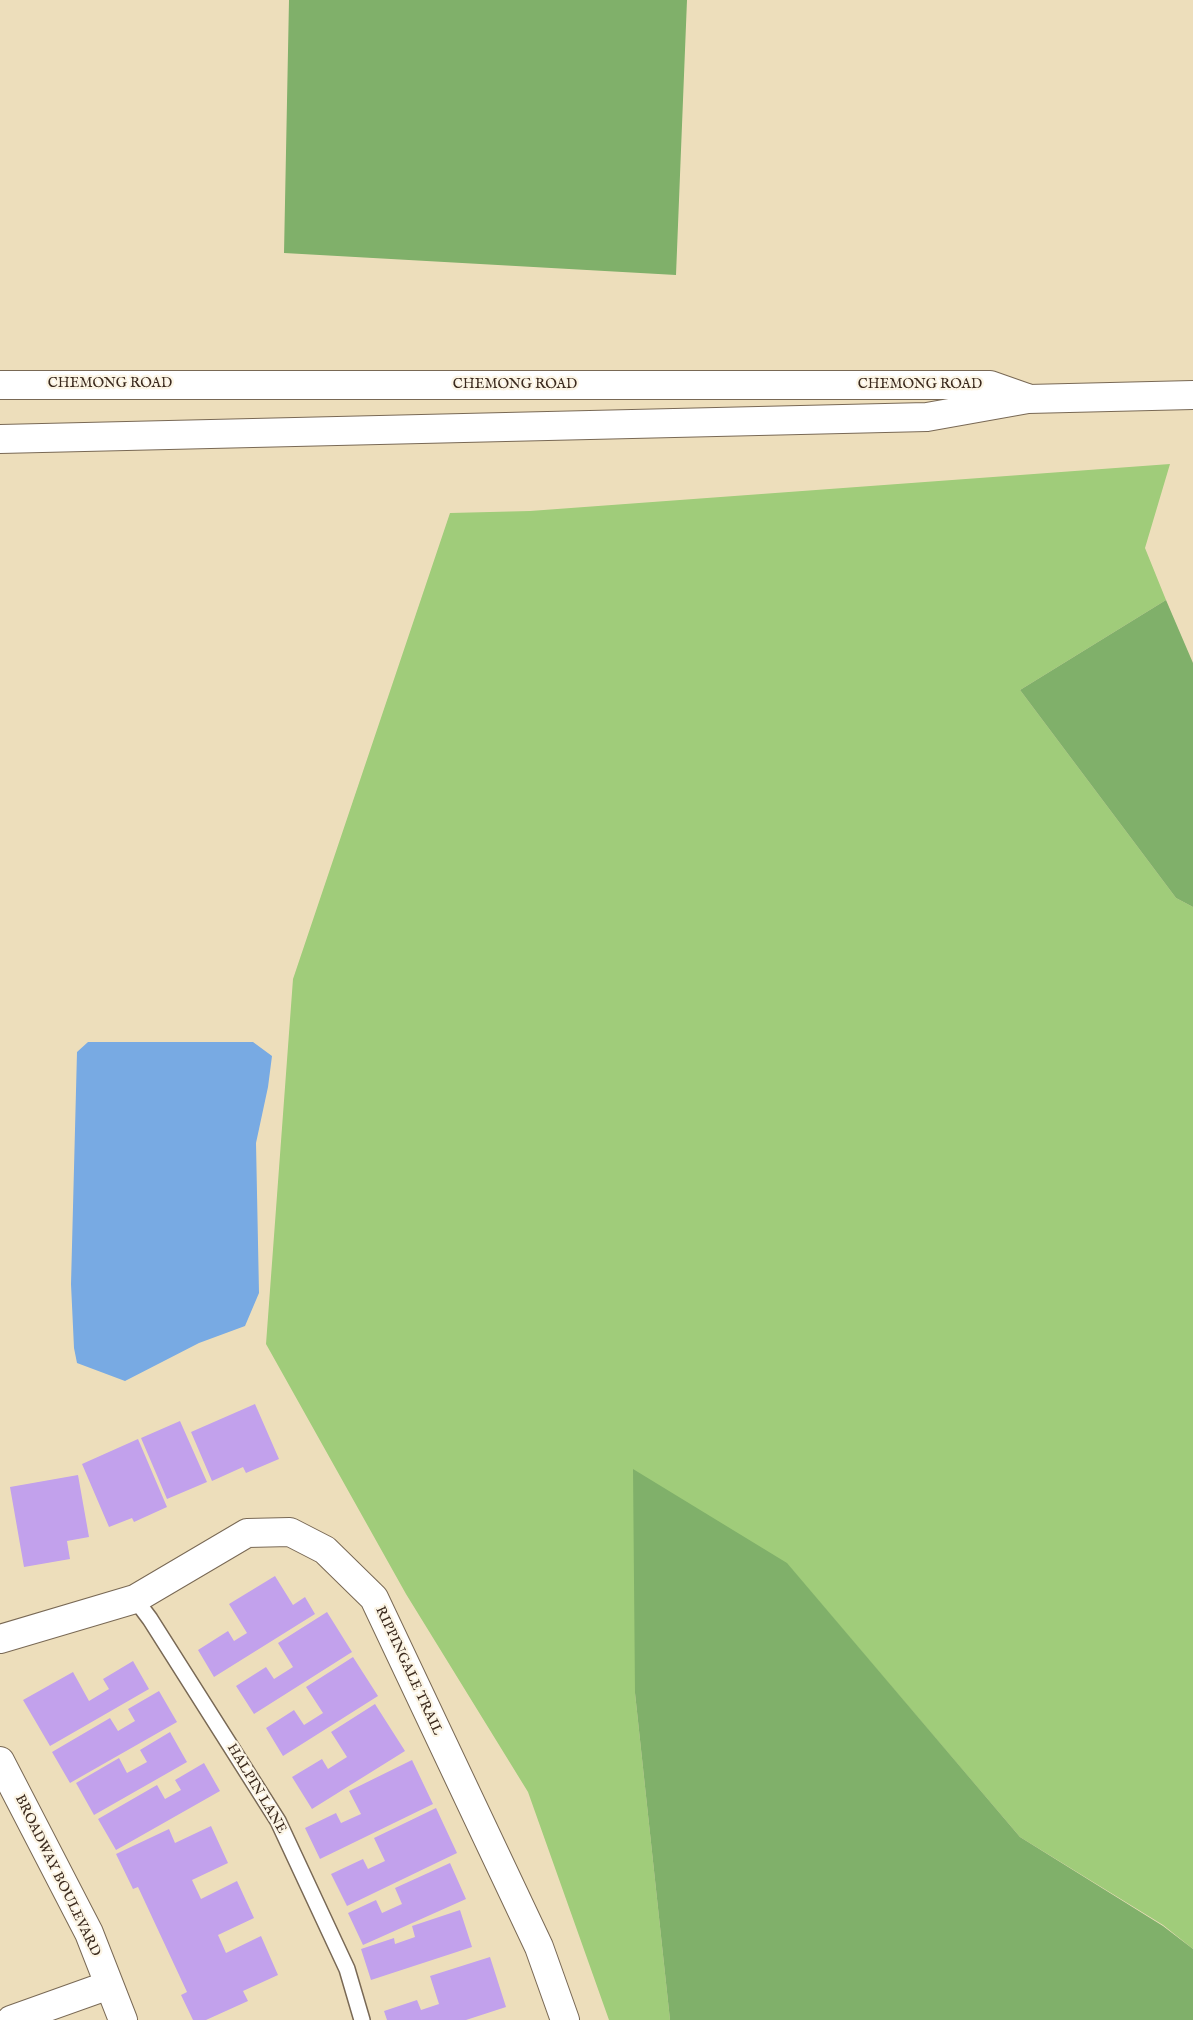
<!DOCTYPE html>
<style>
body{margin:0}
canvas{display:block;background:#eddebb}
</style>
<canvas width="1193" height="2020"></canvas>
<script>
const ctx = document.querySelector('canvas').getContext('2d');
ctx.lineJoin = 'round';
function fillPath(path, color) { ctx.fillStyle = color; ctx.fill(path, 'evenodd'); }
function strokePath(path, color, width, dash) { ctx.strokeStyle = color; ctx.lineWidth = width; ctx.lineCap = dash ? 'butt' : 'round'; ctx.setLineDash(dash || []); ctx.stroke(path); }
function write(font, color, halo, rows, align = 'center') {
  ctx.font = font + ' "IM FELL English",serif'; ctx.lineWidth = 4.5; ctx.setLineDash([]); ctx.textBaseline = 'middle'; ctx.strokeStyle = halo; ctx.fillStyle = color; for (const [text, x, y, turn = 0] of rows) {
    ctx.save(); ctx.translate(x, y); ctx.rotate((+turn || 0) * Math.PI / 180); ctx.textAlign = isNaN(turn) ? turn : align; if (halo) ctx.strokeText(text, 0, 0); ctx.fillText(text, 0, 0); ctx.restore();
  }
}
const green = new Path2D(`
 M1170,464L1145,548L1166,600L1020,690L1176,898L1193,907V1949L1163,1925L1020,1837L787,1564L635,1693L670,2020H609L528,1792L406,1594L266,1344L293,979L450,513L530,511Z`);
const forest = new Path2D(`
 M289,0H687L676,275L284,253Z
 M1166,600L1193,663V907L1176,898L1020,690Z
 M633,1469L787,1563L1020,1837L1163,1926L1193,1949V2020H670L635,1693Z`);
const water = new Path2D(`
 M88,1042H253L272,1056L268,1087L256,1143L259,1293L245,1326L199,1343L125,1381L77,1363L74,1348L71,1284L77,1052Z`);
const building = new Path2D(`
 M255,1404L279,1459L246,1473L243,1467L212,1481L191,1432Z
 M180,1421L207,1482L167,1499L141,1438Z
 M138,1439L167,1507L134,1522L132,1518L109,1527L82,1464Z
 M78,1475L89,1537L67,1541L70,1559L24,1567L10,1487Z
 M275,1576L293,1605L305,1597L315,1614L214,1677L198,1650L228,1631L234,1641L247,1633L229,1604Z
 M327,1612L352,1652L254,1714L236,1686L266,1667L274,1679L293,1667L278,1643Z
 M353,1657L378,1696L283,1756L266,1728L294,1710L304,1725L323,1713L306,1687Z
 M133,1661L149,1689L50,1746L23,1700L73,1672L89,1701L109,1689L103,1679Z
 M159,1691L177,1722L70,1783L52,1752L110,1718L118,1731L135,1721L128,1709Z
 M375,1704L405,1751L312,1809L292,1777L322,1759L328,1769L347,1757L331,1732Z
 M170,1732L187,1762L94,1815L76,1783L119,1758L127,1773L147,1762L140,1750Z
 M412,1760L433,1804L320,1859L305,1828L336,1813L341,1823L361,1814L349,1791Z
 M204,1763L220,1791L116,1850L98,1819L157,1785L165,1799L181,1790L175,1780Z
 M436,1808L457,1853L347,1906L331,1874L363,1859L368,1869L385,1861L374,1838Z
 M211,1826L228,1863L192,1880L201,1899L237,1881L254,1918L218,1935L226,1953L261,1936L278,1975L243,1991L248,2001L206,2020H193L181,1995L187,1992L138,1887L133,1889L116,1854L169,1829L175,1843Z
 M450,1863L466,1899L363,1945L348,1913L376,1900L382,1913L402,1904L395,1888Z
 M460,1910L472,1947L371,1980L361,1949L394,1938L395,1944L415,1937L412,1926Z
 M490,1957L506,2007L466,2020H387L384,2011L417,2000L421,2010L439,2004L430,1976Z`);
const service = new Path2D(`
 M135,1599L150,1619L278,1821L347,1969L362,2020`);
const minor = new Path2D(`
 M0,1639L135,1599L247,1533L290,1532L325,1550L374,1598L539,1947L565,2020
 M0,1761L89,1933L123,2020
 M11,2020L109,1985`);
const secondary = new Path2D(`
 M0,385H990L1027,398
 M0,439L927,417L1028,399L1193,395`);
const streetNames = [
 ["CHEMONG ROAD",110,384],
 ["CHEMONG ROAD",515,385],
 ["CHEMONG ROAD",920,385],
 ["RIPPINGALE TRAIL",408,1671,65],
 ["HALPIN LANE",256,1789,59],
 ["BROADWAY BOULEVARD",57,1876,64]
];
fillPath(green, '#a0cc7a');
fillPath(forest, '#80b06a');
fillPath(water, '#78aae3');
fillPath(building, '#c2a1ec');
strokePath(service, '#796955', 18);
strokePath(minor, '#796955', 30);
strokePath(secondary, '#796955', 30);
strokePath(service, '#fff', 15);
strokePath(minor, '#fff', 28);
strokePath(secondary, '#fff', 28);
write('14px', '#3b2a1e', '#fcf5e5', streetNames);
</script>
